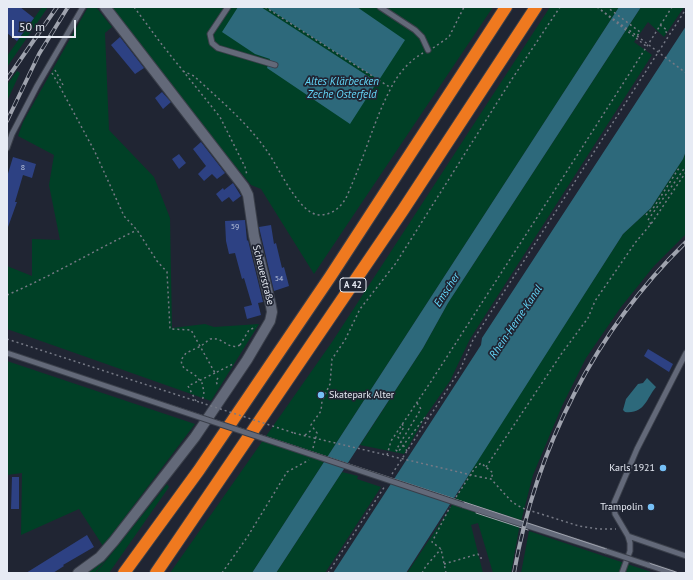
<!DOCTYPE html>
<meta charset="utf-8">
<style>
body{margin:0}
#map{position:relative;width:693px;height:580px;overflow:hidden;background:#202533;font-family:"PT Sans",sans-serif}
canvas{display:block}
.frame{position:absolute;inset:0;border:8px solid #e7ebf4;pointer-events:none}
.scale{position:absolute;left:12px;top:20px;width:64px;height:18px;box-sizing:border-box;border:2px solid #e7ebf4;border-top:0;padding-left:5px;font-size:12px;line-height:14px;white-space:nowrap;color:#e7ebf4;-webkit-text-stroke:3px #202533;paint-order:stroke}
</style>
<div id="map">
<canvas width="693" height="580"></canvas>
<div class="frame"></div>
<div class="scale">50 m</div>
</div>
<script>
const ctx = document.querySelector('canvas').getContext('2d');
ctx.lineJoin = 'round';
function fillPath(path, color) { ctx.fillStyle = color; ctx.fill(path, 'evenodd'); }
function strokePath(path, color, width, dash) { ctx.strokeStyle = color; ctx.lineWidth = width; ctx.lineCap = dash ? 'butt' : 'round'; ctx.setLineDash(dash || []); ctx.stroke(path); }
function write(font, color, halo, rows, align = 'center') {
  ctx.font = font + ' "PT Sans",sans-serif'; ctx.lineWidth = 3.5; ctx.setLineDash([]); ctx.textBaseline = 'middle'; ctx.strokeStyle = halo; ctx.fillStyle = color; for (const [text, x, y, turn = 0] of rows) {
    ctx.save(); ctx.translate(x, y); ctx.rotate((+turn || 0) * Math.PI / 180); ctx.textAlign = isNaN(turn) ? turn : align; if (halo) ctx.strokeText(text, 0, 0); ctx.fillText(text, 0, 0); ctx.restore();
  }
}
const green = new Path2D(`
 M42,7H48L7,67V56Z
 M88,7H96L112,27L105,33L109,130L154,177L170,218L172,328L205,324L214,327L259,324L211,401L7,329V266L32,276V239L60,240L49,185L54,155L18,136L23,122Z
 M112,7H493L314,274L261,189L251,185C203,127 156,68 112,7Z
 M550,7H619L252,573H170L332,342Z
 M641,7H684L664,37L648,22L634,42L652,55L470,339L450,381L427,414L404,454L360,445L423,348L448,303Z
 M17,71L20,73L7,101V85Z
 M686,151V234L654,266L621,307L586,358L562,406L533,475L519,529L511,573H493L478,523L471,525L483,573H407L449,510L474,466L623,234L651,208L683,159Z
 M7,361L195,424L103,546L79,509L21,535L22,473L7,475Z
 M342,472L358,476L357,479L381,487L325,573H276Z
 M167,484L169,487L109,573H96Z
 M529,531L654,573H521Z
 M105,556L108,557L95,573H84Z`);
const water = new Path2D(`
 M238,7H261L377,82L350,124L267,68L270,59L255,54L222,32Z
 M266,7H357L405,40L379,80Z
 M619,7H641L448,303L423,348L276,573H252Z
 M686,26V151L683,159L651,208L623,234L406,573H333L481,345L482,338Z
 M647,378L656,387C646,399 645,414 625,412L623,410L626,399L638,384L643,383Z`);
const building = new Path2D(`
 M7,7H20L34,18L17,41L7,33Z
 M120,37L144,68L135,74L111,45Z
 M162,92L171,102L163,109L155,98Z
 M201,142L225,173L217,179L212,174L204,181L198,174L206,166L193,149Z
 M179,154L186,163L179,169L172,159Z
 M13,157L36,164L32,178L23,175L15,202H17L8,227H7V177Z
 M233,183L241,196L233,202L229,197L222,202L216,194L223,188L224,190Z
 M245,220L247,241L248,240L263,302L258,303L261,315L247,319L244,307L252,305L244,278L242,279L235,253L229,254L226,241L225,221Z
 M271,225L274,244L276,243L282,268L284,267L289,286L274,291L259,227Z
 M648,349L673,364L669,372L644,356Z
 M12,477H19V509H11Z
 M87,535L94,547L63,565L64,566L53,573H26Z`);
const path = new Path2D(`
 M134,7L163,46L220,117L245,167L247,175
 M265,7L391,88
 M597,7L637,36L640,32L607,7
 M597,7L646,46
 M660,25L667,30L666,32L669,35
 M433,48L449,37L464,7
 M55,70L63,85L60,87L95,152L124,216L137,230L157,261L167,272L170,329L191,330L215,373L233,364
 M183,71L194,76C223,103 254,128 274,162C282,176 296,202 309,211C318,218 331,215 339,207C346,201 349,191 352,184C366,152 375,118 391,88C398,74 409,61 423,53
 M52,73L60,87
 M646,215L654,207L679,168
 M651,224L648,220L686,166
 M7,295C52,276 93,251 137,230
 M7,339L202,403
 M240,345L249,330L256,327
 M218,378L216,381L218,387
 M196,401L188,386L215,373
 M417,403L421,409L396,450L398,452L426,416L428,420
 M402,424L404,427L398,437L407,451
 M294,433L314,438
 M305,435L313,429
 M313,448L317,433L311,425L321,411L322,401L330,384L332,359L345,340L360,309L396,263L512,79L560,7
 M387,455L391,441L430,383L569,168L672,7
 M486,467L562,353L588,318L595,301L635,243L651,224L686,172
 M392,474L460,370L473,340L686,9
 M480,477L491,479L512,502L522,508L579,526L599,529H616
 M456,497L475,468L481,463L493,473L491,479
 M444,564L478,554L480,558H482
 M222,573L248,536L287,472L309,460
 M328,573L385,486
 M422,573L426,566L441,549
 M446,573L441,549L432,542L450,507`);
const lane = new Path2D(`
 M228,7L210,34L212,43L218,48L275,65
 M380,7L415,30L422,37L428,50
 M7,148L12,134L37,86L83,7
 M463,505L606,551
 M628,536L686,556
 M648,565L672,573
 M622,573L630,551V543L628,536L615,514L614,503L637,449L686,353`);
const street = new Path2D(`
 M78,573L100,557L114,541L195,437L247,360L270,321L272,312L271,306L254,236L248,195L244,187L105,7`);
const highway = new Path2D(`
 M124,573L199,470L330,277L506,7
 M156,573L403,210L536,7`);
const tram = new Path2D(`
 M7,351L679,573
 M476,513L528,530`);
const rail = new Path2D(`
 M7,79L57,7
 M7,121L39,54L68,7
 M514,573C536,448 595,331 686,242`);
const pathBridge = new Path2D(`
 M637,36L686,73
 M240,345C228,351 223,336 210,339L201,346L186,353L181,360L182,365L184,368L196,376L202,383L204,392L202,403L294,433
 M314,438L480,477`);
const laneBridge = new Path2D(`
 M7,353L463,505
 M606,551L648,565`);
const markers = [
 [321,395,4,"#76c0f7"],
 [663,468,4,"#76c0f7"],
 [651,507,4,"#76c0f7"]
];
const numberNames = [
 ["8",23,168],
 ["59",235,227],
 ["54",279,279]
];
const shields = [
 [353,285,26]
];
const shieldNames = [
 ["A 42",353,285]
];
const streetNames = [
 ["Scheuerstraße",263,275,76]
];
const poiNames = [
 ["Skatepark Alter",329,395,"left"],
 ["Karls 1921",655,468],
 ["Trampolin",643,507]
];
const waterNames = [
 ["Altes Klärbecken",342,82],
 ["Zeche Osterfeld",342,95],
 ["Emscher",447,290,-57],
 ["Rhein-Herne-Kanal",516,322,-56]
];
fillPath(green, '#004026');
fillPath(water, '#2d697b');
fillPath(building, '#2d4183');
strokePath(lane, '#3a3f4a', 7);
strokePath(street, '#3a3f4a', 12);
strokePath(highway, '#3a3f4a', 14);
strokePath(path, '#757985', 1.5, [2, 3]);
strokePath(lane, '#636979', 5);
strokePath(street, '#636979', 10);
strokePath(highway, '#ef791f', 12);
strokePath(tram, '#9fa3ae', 1);
strokePath(rail, '#9fa3ae', 4);
strokePath(rail, '#202533', 2.5, [8]);
strokePath(laneBridge, '#3a3f4a', 7, []);
strokePath(pathBridge, '#757985', 1.5, [2, 3]);
strokePath(laneBridge, '#636979', 5);
for (const [x, y, r, color] of markers) { const dot = new Path2D(); dot.arc(x, y, r, 0, 2 * Math.PI); ctx.fillStyle = color; ctx.fill(dot); strokePath(dot, '#202533', 1.5); }
write('8px', '#b8c0d8', null, numberNames);
for (const [x, y, w] of shields) { const box = new Path2D(); box.roundRect(x - w / 2, y - 7, w, 14, 3); ctx.fillStyle = '#202533'; ctx.fill(box); strokePath(box, '#e7ebf4', 1); }
write('bold 9px', '#e7ebf4', null, shieldNames);
write('10px', '#e7ebf4', '#202533', streetNames);
write('10px', '#e7ebf4', '#202533', poiNames, 'right');
write('italic 11px', '#63d7f9', '#202533', waterNames);
</script>
